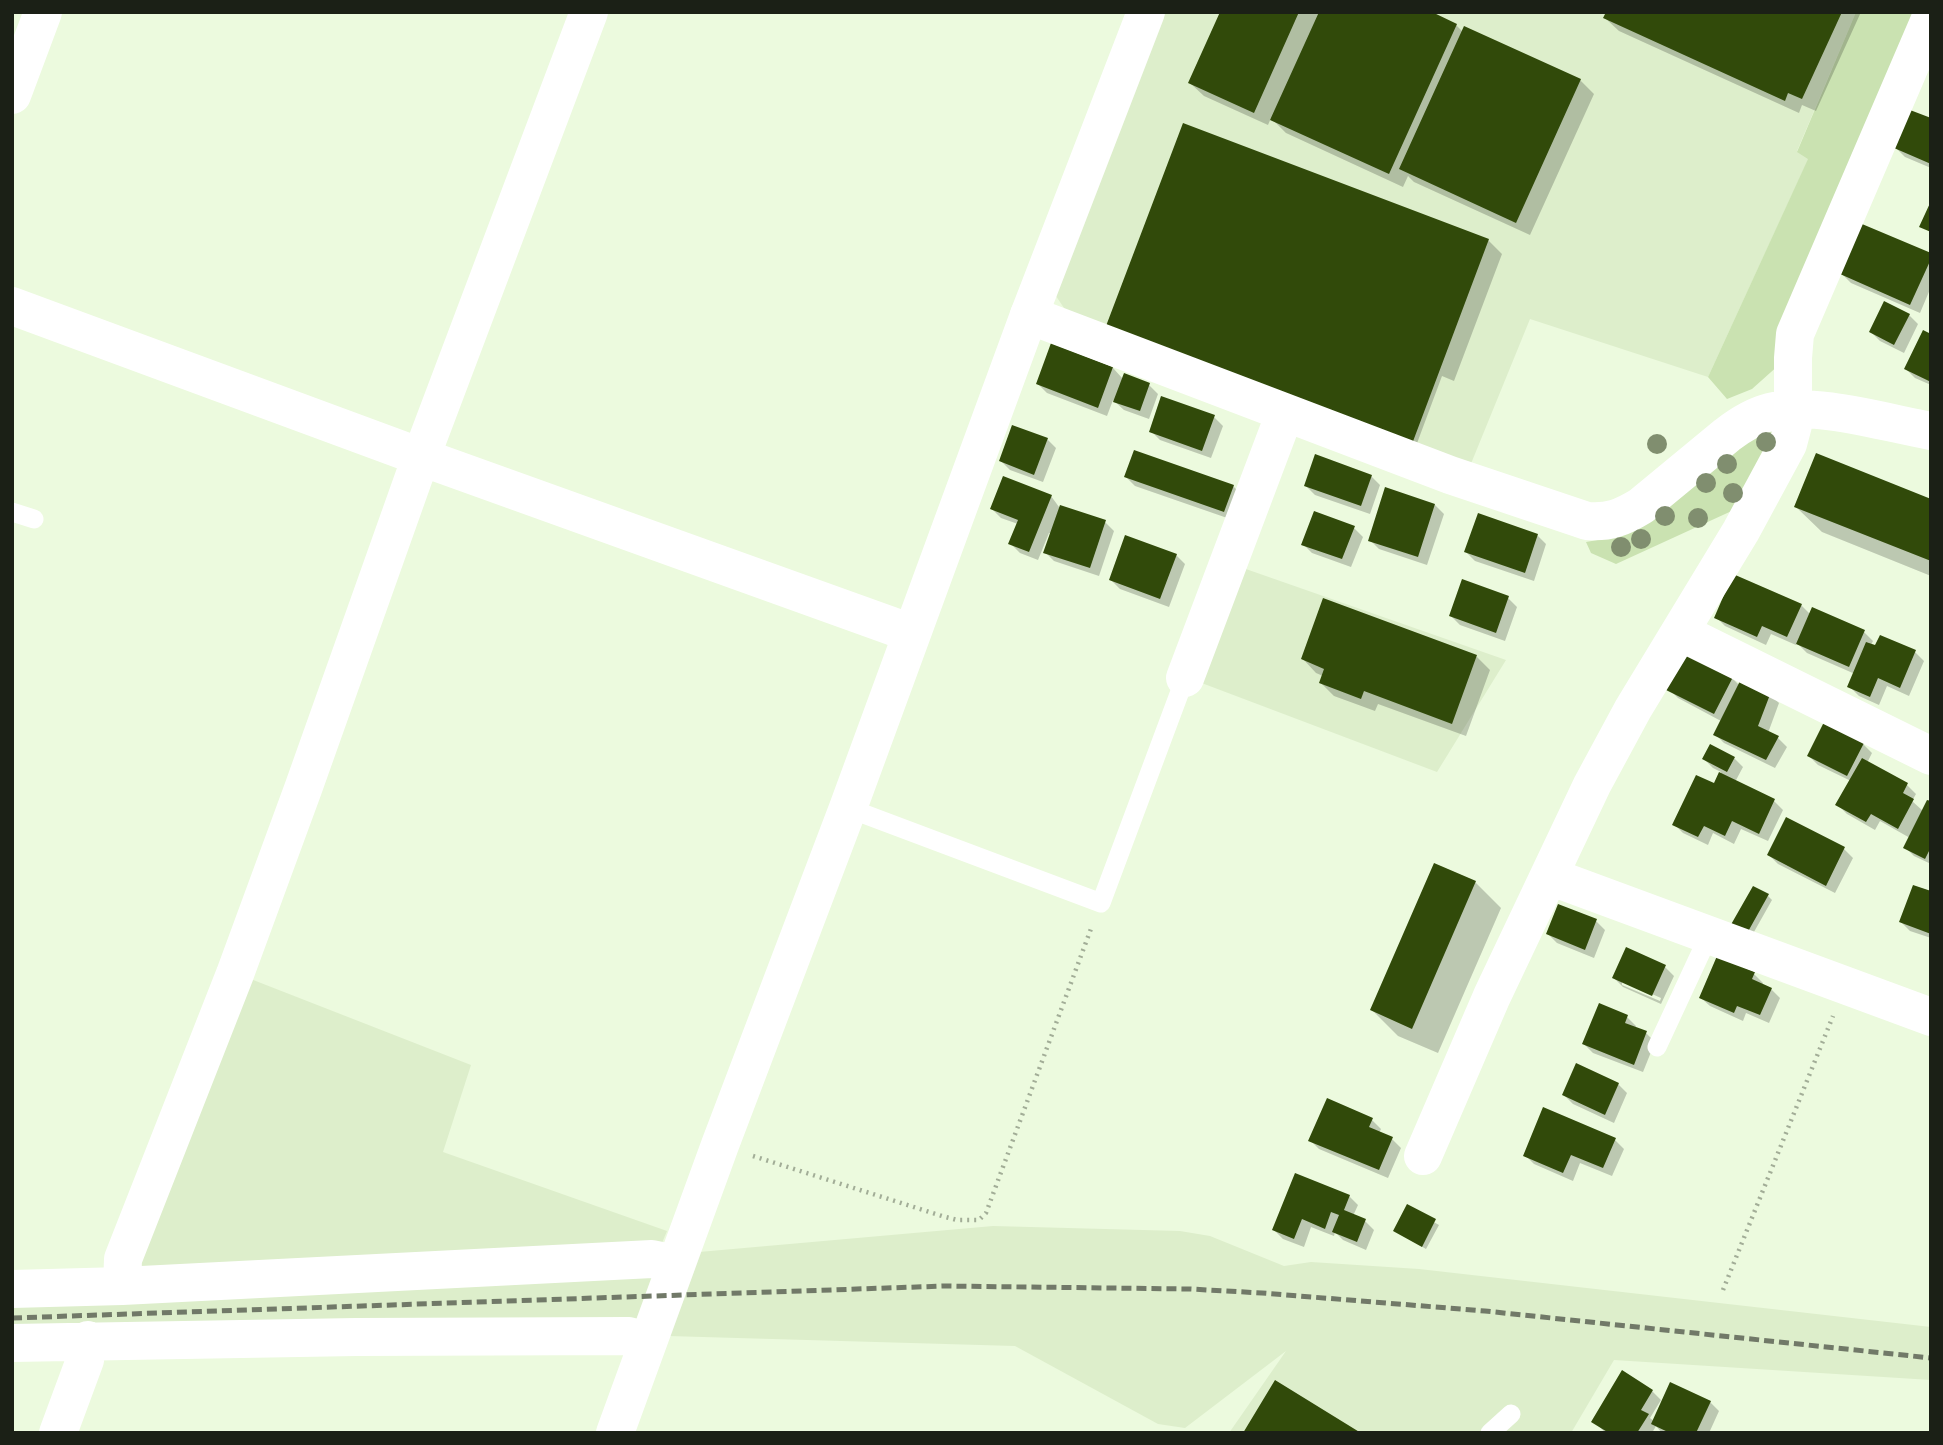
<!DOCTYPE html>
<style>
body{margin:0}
#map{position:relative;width:1943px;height:1445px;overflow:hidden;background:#ecfade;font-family:Rubik,sans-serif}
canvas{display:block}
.frame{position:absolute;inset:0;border:14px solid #1b2016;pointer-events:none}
</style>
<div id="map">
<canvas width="1943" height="1445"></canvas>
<div class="frame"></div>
</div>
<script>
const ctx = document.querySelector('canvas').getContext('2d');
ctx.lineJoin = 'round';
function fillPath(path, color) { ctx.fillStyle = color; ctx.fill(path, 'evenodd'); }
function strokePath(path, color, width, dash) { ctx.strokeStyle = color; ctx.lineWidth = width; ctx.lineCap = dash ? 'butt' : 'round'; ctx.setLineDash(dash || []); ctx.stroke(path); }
const built = new Path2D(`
 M1162,12H1856L1797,151L1809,158L1708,377L1530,319L1468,471L1070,317L1056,296Z
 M1243,568L1506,660L1437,772L1199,682Z
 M243,976L471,1065L443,1152L667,1231L662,1243L144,1277L135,1257Z
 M993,1226L1180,1231L1210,1236L1284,1266L1311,1262L1419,1269L1931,1327V1380L1614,1360L1571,1433H1229L1286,1351L1185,1428L1158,1424L1015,1346L668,1336L699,1252Z
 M657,1274L640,1322L12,1335V1303Z`);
const green = new Path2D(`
 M1856,12H1920L1780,364L1752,389L1727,399L1708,377L1808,159L1797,152Z
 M1778,427L1736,509L1616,564L1591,553L1586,542L1615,537L1742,443Z`);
const shadow = new Path2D(`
 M1222,12H1428L1456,25L1463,32L1465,28L1580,80L1594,94L1530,235L1414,182L1408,176L1403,187L1286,133L1271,118L1268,125L1204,96L1190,83Z
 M1608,12H1861L1816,111L1802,105L1799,113L1619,31L1605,18Z
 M1931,120V168L1905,157L1896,148Z
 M1488,240L1502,254L1454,381L1442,376L1416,446L1112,330Z
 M1931,255V287L1920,313L1851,283L1842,274Z
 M1909,315L1918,324L1904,353L1880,341L1871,332Z
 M1931,336V385L1915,378L1906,369Z
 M1113,368L1123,379L1149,385L1158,394L1149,419L1124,410L1113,400L1107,416L1047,393L1038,384Z
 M1214,417L1223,426L1211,458L1160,440L1151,431Z
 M1047,439L1056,448L1043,482L1010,470L1001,461Z
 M1371,476L1380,485L1370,514L1315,495L1306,486Z
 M1126,477L1233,486L1242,495L1233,520L1135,486Z
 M1051,496L1059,507L1105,522L1114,531L1099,576L1054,561L1045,552L1052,534L1049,533L1038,560L1020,553L1011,544L1018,524L1001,518L992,509Z
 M1931,501V576L1822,532L1796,507Z
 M1435,505L1444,514L1427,565L1379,549L1370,540Z
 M1354,528L1363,537L1351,567L1312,553L1303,544Z
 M1537,535L1546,544L1534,581L1475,561L1466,552Z
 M1176,555L1185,564L1169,607L1120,589L1111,580Z
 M1508,598L1517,607L1505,641L1460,625L1451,616Z
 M1324,600L1477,657L1490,670L1466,736L1378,704L1375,711L1334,696L1321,683L1323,676L1316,673L1303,659Z
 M1801,605L1811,615L1864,632L1873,641L1871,645L1876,648L1881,637L1915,652L1924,661L1909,696L1887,686L1879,705L1859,696L1850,687L1855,674L1807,653L1797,643L1796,645L1771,634L1766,645L1725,626L1716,617Z
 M1732,678L1740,686L1770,694L1779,703L1768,733L1778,738L1787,747L1775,768L1724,743L1715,734L1721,721L1678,698L1669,689Z
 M1863,744L1872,753L1867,763L1907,785L1916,794L1912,801L1923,811L1931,803V864L1914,856L1905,847L1910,838L1880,821L1875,830L1847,814L1838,805L1851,781L1818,765L1809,756Z
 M1734,758L1743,767L1735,782L1774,801L1783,810L1768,841L1741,829L1734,844L1713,833L1708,845L1683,833L1674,824L1715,785L1721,772L1713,768L1704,759Z
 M1787,819L1844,849L1853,858L1835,893L1778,864L1769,855Z
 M1475,882L1501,908L1438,1053L1398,1036L1372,1010Z
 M1931,893V938L1910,931L1901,922Z
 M1768,896L1772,900L1750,939L1736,932Z
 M1596,921L1605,930L1594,958L1557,943L1548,934Z
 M1665,967L1674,976L1661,1004L1623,987L1614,978ZM1622,981L1661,998L1660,1001L1622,985Z
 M1754,974L1763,983L1762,985L1771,989L1780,998L1769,1023L1746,1013L1743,1021L1710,1006L1701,998Z
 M1600,1005L1627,1017L1636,1026L1635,1029L1646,1033L1655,1042L1643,1072L1593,1053L1584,1044Z
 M1577,1066L1618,1084L1627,1093L1614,1123L1573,1104L1564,1095Z
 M1328,1100L1372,1120L1381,1129L1379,1133L1392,1139L1401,1148L1388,1178L1319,1149L1310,1140Z
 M1615,1140L1624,1149L1612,1176L1580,1163L1573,1181L1534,1164L1525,1155Z
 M1349,1196L1358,1205L1353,1216L1365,1221L1374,1230L1366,1250L1343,1240L1335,1232L1334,1236L1311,1227L1304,1247L1283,1239L1274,1230Z
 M1407,1207L1439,1225L1426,1249L1395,1231Z
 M1652,1391L1661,1400L1650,1418L1654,1421L1710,1402L1719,1411L1709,1433H1662L1656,1426L1652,1433H1606L1593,1421Z`);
const building = new Path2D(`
 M1220,12H1299L1254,113L1188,83Z
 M1319,12H1432L1457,24L1389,174L1270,120Z
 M1606,12H1842L1802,99L1788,93L1785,101L1603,18Z
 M1464,26L1581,79L1516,223L1399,169Z
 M1910,110L1931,118V164L1894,148Z
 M1183,123L1489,239L1412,444L1106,326Z
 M1931,201V232L1919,227Z
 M1862,224L1931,253V259L1910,305L1840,274Z
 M1884,301L1910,314L1894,345L1869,332Z
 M1923,330L1931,334V382L1904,369Z
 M1051,343L1113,367L1098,408L1036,384Z
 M1124,373L1150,383L1140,411L1113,402Z
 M1161,396L1215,415L1202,451L1149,432Z
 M1012,425L1048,438L1034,475L999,461Z
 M1134,450L1234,485L1224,512L1124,477Z
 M1816,453L1931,499V561L1794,507Z
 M1315,454L1372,475L1361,506L1304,486Z
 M1003,476L1052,495L1029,552L1008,544L1018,520L990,509Z
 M1385,487L1435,504L1418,557L1368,541Z
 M1060,505L1106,520L1090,568L1043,553Z
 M1314,511L1355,526L1342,559L1301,545Z
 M1478,513L1538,534L1525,573L1464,552Z
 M1125,535L1177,554L1160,599L1109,580Z
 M1733,574L1802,604L1787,637L1762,626L1757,637L1714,618Z
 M1462,579L1509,596L1496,633L1449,616Z
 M1323,598L1477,655L1452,724L1364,691L1361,699L1319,683L1324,669L1301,659Z
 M1812,607L1865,630L1849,667L1796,644Z
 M1880,635L1916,650L1900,688L1878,678L1870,697L1847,687L1866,642L1875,645Z
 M1685,652L1733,677L1714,714L1666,690Z
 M1742,677L1771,692L1758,726L1779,736L1766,760L1713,735Z
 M1824,722L1864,743L1847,776L1807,756Z
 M1710,744L1735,757L1727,772L1702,759Z
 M1862,758L1908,783L1903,793L1914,799L1898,829L1871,814L1866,822L1835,805Z
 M1719,772L1775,799L1759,834L1732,821L1725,836L1704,826L1698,837L1672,825L1696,775L1714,783Z
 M1927,800L1931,801V847L1925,859L1903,848Z
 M1786,817L1845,847L1826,886L1767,855Z
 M1434,863L1476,881L1412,1029L1370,1010Z
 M1913,885L1931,891V934L1899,922Z
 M1753,886L1769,894L1745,937L1729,928Z
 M1558,904L1597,919L1585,950L1546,934Z
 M1626,947L1666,965L1652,996L1612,978Z
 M1717,956L1755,972L1752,979L1772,988L1760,1015L1737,1006L1734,1013L1699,998Z
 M1599,1003L1628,1015L1625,1023L1647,1031L1634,1065L1582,1044Z
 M1576,1063L1619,1083L1605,1115L1562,1095Z
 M1327,1098L1373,1118L1369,1127L1393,1137L1379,1170L1308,1141Z
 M1543,1107L1616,1138L1603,1168L1571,1155L1563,1173L1523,1156Z
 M1295,1173L1350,1195L1344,1210L1366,1219L1357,1242L1332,1232L1339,1215L1331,1212L1325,1229L1302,1219L1294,1239L1272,1230Z
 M1407,1204L1436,1219L1422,1247L1393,1231Z
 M1622,1370L1653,1390L1641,1410L1649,1414L1637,1433H1609L1591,1422Z
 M1275,1380L1361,1433H1243Z
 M1670,1382L1711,1401L1696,1433H1670L1651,1424Z`);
const path = new Path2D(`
 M753,1156L942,1216L957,1220H979L986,1213L1092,926
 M1723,1290L1833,1016`);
const service = new Path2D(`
 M12,512L34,519
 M848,808L1101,903L1185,678
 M1657,1047L1709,935
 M1490,1433L1511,1414`);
const minor = new Path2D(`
 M12,95L43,12
 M12,306L421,457L911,633
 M1029,315L1450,475L1587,521C1609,523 1623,517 1641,506L1727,435C1740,425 1754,416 1770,412C1811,401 1887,423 1931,431
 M1680,632L1931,756
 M1185,678L1285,413
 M1549,876L1931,1017
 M1423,1156L1492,996L1592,785L1633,709L1741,531L1788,444L1793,425V358L1795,334L1931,17
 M122,1286L123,1259L235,974L303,789L421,457L589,12
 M12,1289L122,1286L652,1259L676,1264
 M12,1343L356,1337L629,1336L648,1341
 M58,1433L85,1360L88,1340`);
const tertiary = new Path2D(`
 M615,1433L720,1145L848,808L1029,315L1146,12`);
const rail = new Path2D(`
 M12,1318L945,1286L1190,1289L1262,1293L1485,1311L1931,1358`);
const trees = [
 [1766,442],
 [1657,444],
 [1727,464],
 [1706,483],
 [1733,493],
 [1665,516],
 [1698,518],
 [1641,539],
 [1621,547]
];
fillPath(built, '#ddeecb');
fillPath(green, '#cae2b1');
fillPath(shadow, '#0003');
fillPath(building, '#314a0a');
strokePath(path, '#a2ad97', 4.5, [2, 5]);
strokePath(service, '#fff', 19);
strokePath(minor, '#fff', 38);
strokePath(tertiary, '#fff', 38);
strokePath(rail, '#717968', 5, [10, 5]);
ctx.fillStyle = '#808e6f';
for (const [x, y] of trees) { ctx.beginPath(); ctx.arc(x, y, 10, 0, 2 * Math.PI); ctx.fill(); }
</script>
